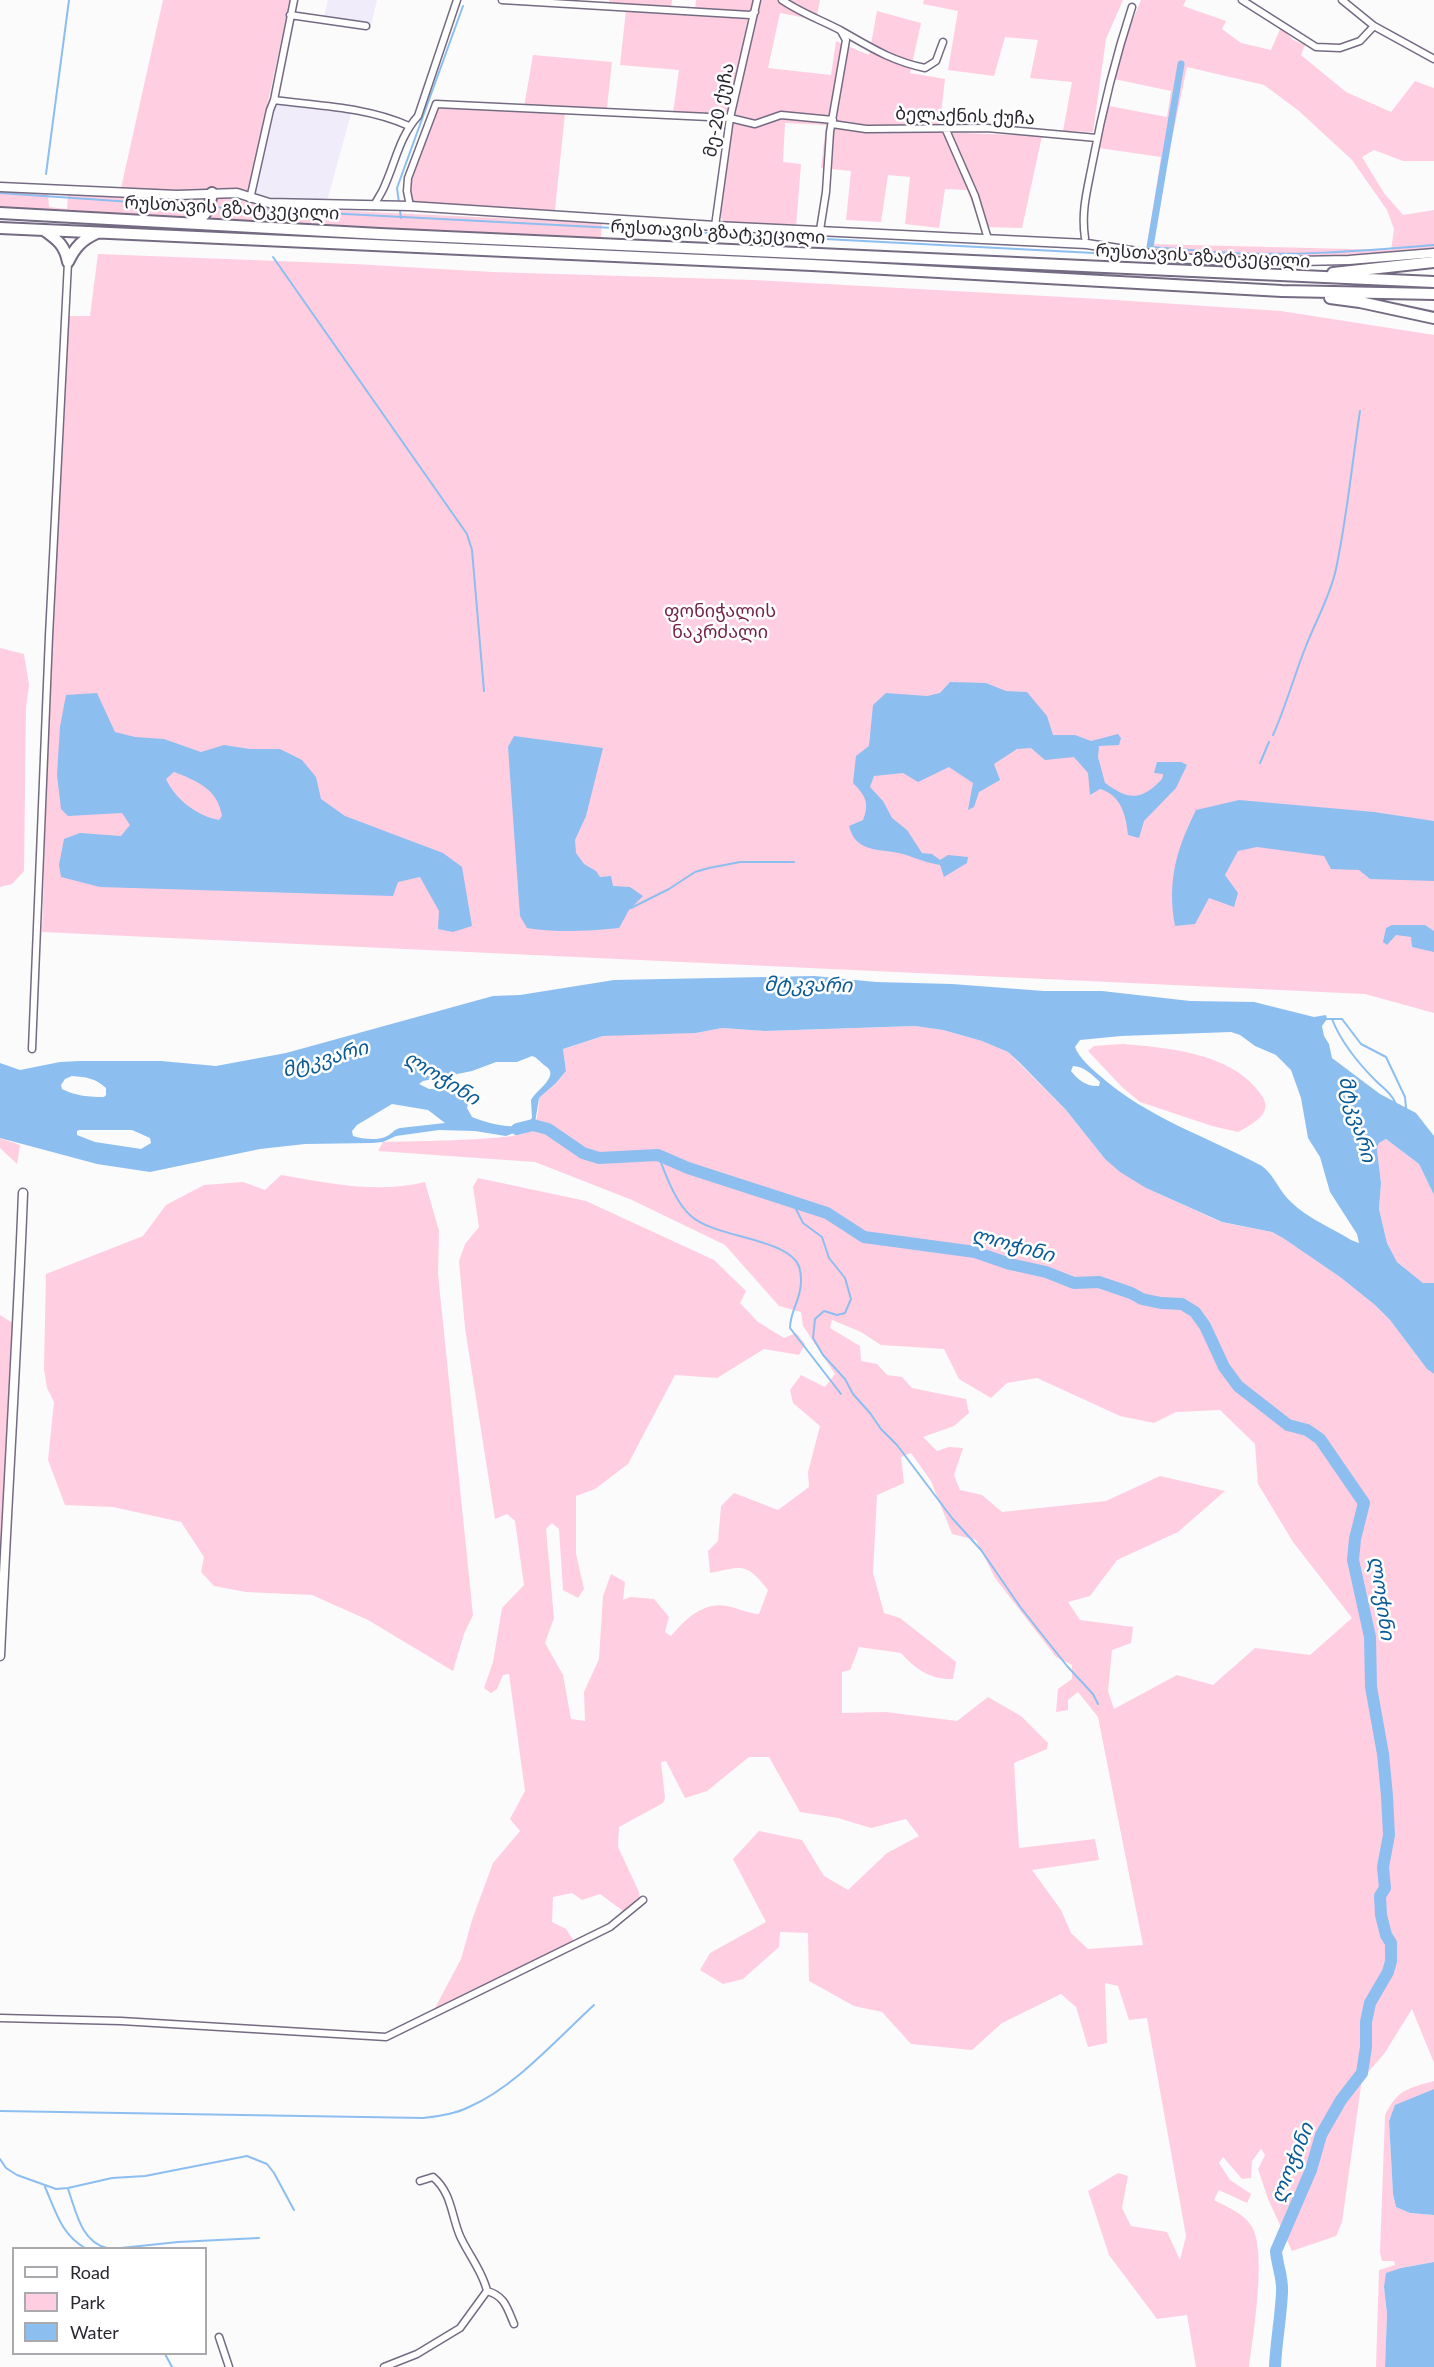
<!DOCTYPE html>
<meta charset="utf-8">
<style>
body{margin:0}
#map{position:relative;width:1434px;height:2367px;overflow:hidden;background:#fbfbfb;font-family:Lato,sans-serif}
canvas{display:block}
.legend{position:absolute;left:12px;top:2247px;width:195px;height:108px;box-sizing:border-box;background:#fff;border:2px solid #aaa9ad;margin:0;padding:8px 10px;list-style:none;font-size:18px;color:#2b2731}
.legend li{display:flex;align-items:center;gap:12px;height:30px}
.legend b{width:30px;border:2px solid #aaa9ad}
</style>
<div id="map">
<canvas width="1434" height="2367"></canvas>
<ul class="legend">
<li><b style="height:8px;background:#fff"></b>Road</li>
<li><b style="height:16px;background:#ffcee0"></b>Park</li>
<li><b style="height:16px;background:#8cbef0"></b>Water</li>
</ul>
</div>
<script>
const ctx = document.querySelector('canvas').getContext('2d');
ctx.lineJoin = 'round';
function fillPath(path, color) { ctx.fillStyle = color; ctx.fill(path, 'evenodd'); }
function strokePath(path, color, width, dash) { ctx.strokeStyle = color; ctx.lineWidth = width; ctx.lineCap = dash ? 'butt' : 'round'; ctx.setLineDash(dash || []); ctx.stroke(path); }
function write(font, color, halo, rows, align = 'center') {
  ctx.font = font + ' Lato,"Noto Sans Georgian",sans-serif'; ctx.lineWidth = 5; ctx.setLineDash([]); ctx.textBaseline = 'middle'; ctx.strokeStyle = halo; ctx.fillStyle = color; for (const [text, x, y, turn = 0] of rows) {
    ctx.save(); ctx.translate(x, y); ctx.rotate((+turn || 0) * Math.PI / 180); ctx.textAlign = isNaN(turn) ? turn : align; if (halo) ctx.strokeText(text, 0, 0); ctx.fillText(text, 0, 0); ctx.restore();
  }
}
const built = new Path2D(`
 M328,0H377L370,30L322,24Z
 M275,103L351,114L327,201L275,200L255,194Z`);
const green = new Path2D(`
 M163,0H290L248,194L238,188L177,192L121,188Z
 M609,0H672L671,8L609,3Z
 M696,0H753L750,13L695,10Z
 M761,0H820L816,20L780,13L768,68L831,75L836,41L869,55L877,11L921,23L910,73L945,79L939,132L1042,136L1022,228L981,227L967,190L945,189L939,228L905,224L910,177L888,175L881,222L846,220L851,171L821,168L826,125L785,123L783,162L801,164L796,227L725,224L720,216C729,143 737,70 761,0Z
 M924,0H1123L1106,39L1093,132L1063,131L1072,82L1030,78L1038,40L1005,37L994,76L948,70L958,11L923,4Z
 M1141,0H1186L1183,6L1226,21L1222,29L1241,43L1271,50L1281,27L1293,40L1305,45L1301,55L1346,92L1391,112L1415,81L1434,88V161H1403L1374,150L1362,157L1384,193L1403,215L1434,210V248C1338,257 1242,262 1146,251L1161,157L1099,148L1115,47L1121,48ZM1187,67L1264,85L1299,111L1352,160L1387,210L1394,229L1391,250L1150,244ZM1114,79L1171,91L1167,117L1109,106Z
 M626,10L748,17L729,116L673,113L679,70L620,65Z
 M533,55L612,62L607,108L524,107Z
 M441,105L565,113L555,210L412,202L410,182L434,111Z
 M0,190L48,193L49,207L67,209L68,195L188,201L228,198L267,207L602,223L601,238L391,231L0,208Z
 M98,254L354,264L492,272L754,280L1100,299L1281,311L1434,335V1013L1365,994L42,932L49,716L68,316H90Z
 M0,648L24,654L29,685L26,708L24,871L12,884L0,887Z
 M915,1026L943,1030L982,1041L1008,1052L1066,1110L1105,1159L1146,1188L1221,1222L1272,1232L1283,1238L1340,1277L1375,1305L1390,1320L1427,1369L1434,1374V2063L1412,2009L1384,2054L1362,2079L1342,2222L1336,2236L1292,2251L1268,2199L1258,2169L1265,2155L1261,2149L1252,2161L1251,2178L1242,2179L1223,2157L1219,2163L1230,2180L1251,2194L1247,2203L1219,2190L1214,2200C1227,2207 1245,2214 1252,2227C1267,2253 1253,2336 1249,2367H1196L1187,2315L1157,2319L1109,2255L1088,2191L1118,2173L1128,2176L1122,2208L1131,2226L1167,2232L1180,2260L1186,2236L1147,2018L1129,2020L1118,1986L1105,1983L1107,2043L1088,2047L1076,2007L1061,1994L1002,2023L972,2050L911,2044L882,2012L854,2006L809,1981L808,1933L780,1932L779,1947L743,1979L723,1984L700,1970L710,1953L766,1922L733,1859L759,1831L802,1840L824,1876L848,1890L887,1853L919,1836L906,1819L871,1828L838,1818L800,1812L769,1757H749L707,1791L685,1798L666,1761L661,1762L665,1798L663,1803L619,1827L618,1847L639,1892L640,1901L623,1911L600,1894L582,1900L572,1893L553,1897L552,1922L566,1929L574,1941L434,2010L461,1959L472,1920L493,1863L520,1831L510,1819L525,1791L509,1674L503,1675L497,1689L491,1693L484,1688L493,1662L502,1608L524,1585L515,1521L507,1514L495,1519L465,1328L459,1261L465,1244L479,1227L473,1187L478,1178L586,1201L714,1260L746,1291L740,1303L758,1322L784,1338L796,1333L805,1344L799,1355L764,1349L717,1378L675,1375L628,1464L595,1489L576,1496V1554L584,1589L578,1598L563,1590L559,1529L552,1523L546,1529L554,1618L545,1643L563,1675L571,1719L585,1721L584,1692L599,1659L603,1596L611,1574L625,1582L623,1600L630,1597L654,1599L669,1617L665,1632L671,1636C685,1619 704,1601 727,1606C739,1608 745,1613 759,1614L768,1590C746,1562 743,1566 710,1573L708,1551L718,1541L721,1506L734,1493L778,1510L809,1487L808,1472L820,1426L793,1403L790,1390L801,1375L825,1387L835,1374L803,1326L801,1312L779,1306L725,1245L632,1200L535,1162L378,1151L383,1142C408,1141 511,1141 527,1132C539,1125 538,1110 539,1098L556,1083L566,1071L563,1049L603,1036L623,1034L696,1033L722,1028L765,1031ZM832,1320L861,1332L881,1345L944,1349L959,1379L991,1398L1007,1383L1037,1378L1120,1416L1154,1423L1176,1412L1220,1410L1255,1444L1258,1484L1293,1542L1352,1618L1310,1655L1255,1648L1213,1685L1177,1675L1114,1709L1108,1691L1112,1650L1131,1643L1133,1627L1080,1620L1068,1602L1090,1596L1117,1560L1178,1532L1225,1491L1160,1476L1106,1501L1002,1512L982,1495L960,1490L954,1475L963,1448L949,1447L937,1451L923,1437L954,1426L969,1413L966,1399L912,1388L902,1377L887,1375L877,1364L861,1361L860,1346L830,1328ZM911,1453L931,1481L952,1534L976,1540L995,1578L1056,1657L1072,1665V1679L1058,1689L1056,1712L1068,1710V1700L1078,1692L1098,1717L1143,1945L1088,1949L1071,1933L1061,1910L1032,1870L1099,1860L1095,1839L1019,1848L1014,1763L1047,1749L1048,1743L1021,1716L988,1697L957,1721L886,1712L842,1713V1672L850,1670L859,1647L901,1653C915,1669 931,1680 953,1679L956,1662L900,1618L884,1613L873,1573L877,1495L904,1483L901,1457Z
 M1123,1044C1169,1048 1234,1053 1262,1096C1274,1114 1252,1124 1238,1132L1212,1126L1140,1102L1122,1087L1088,1051L1094,1046Z
 M0,1138L20,1145L17,1164L0,1148Z
 M1386,1139L1419,1164L1434,1195V1283H1423L1397,1262L1387,1243L1379,1209L1381,1183L1377,1149L1379,1143Z
 M281,1175C328,1183 377,1194 425,1182L439,1231L438,1274L473,1615L464,1634L453,1671L368,1620L312,1595L246,1592L214,1586L201,1572L204,1557L181,1522L113,1507L65,1505L48,1460L54,1402L47,1388L44,1369L46,1274L143,1236L166,1205L204,1185L243,1182L265,1190Z
 M0,1315L14,1324L0,1575Z
 M1434,2081V2089L1396,2105L1389,2120L1393,2194L1396,2207L1410,2213L1434,2215V2262L1401,2268L1384,2287L1387,2314L1385,2367H1376L1379,2270L1395,2265L1394,2261H1382L1380,2252L1385,2115C1397,2090 1408,2088 1434,2081Z`);
const water = new Path2D(`
 M950,682L986,683L1006,691L1027,692L1047,716L1053,735H1075L1091,741L1118,734L1121,738L1119,745L1099,746L1098,757L1105,783C1124,796 1136,803 1156,785C1160,781 1163,780 1163,774L1154,773L1157,762H1181L1187,765L1176,788L1144,821L1139,838L1128,835C1126,815 1121,795 1100,789L1090,795L1088,773L1074,757L1045,760L1031,748L1017,749L994,764L1000,780L979,792L974,807L968,810L973,783L949,767L918,782L903,773L874,776L870,787L883,801L892,818L907,830L922,853L932,854L940,860L948,855L968,857L967,863L944,877L940,865C927,863 916,858 903,854C880,848 856,854 849,826L863,820C870,803 865,795 853,783L856,756L869,746L873,705L886,693L927,696L940,693Z
 M97,693L115,732L135,737L164,739L201,752L224,745L250,749H280L302,760L316,777L321,799L345,816L443,853L462,867L472,926L453,932L438,929L439,911L420,877L398,882L393,896L100,887L61,877L59,865L64,839L80,833L121,836L130,825L122,813L68,816L61,809L57,775L60,727L66,695ZM174,772C197,781 218,789 222,816L219,820C197,816 175,799 166,779Z
 M514,736L603,748L586,816L575,840L576,853L584,864L596,871L600,877L611,876L613,886L630,887L643,896L629,910L619,928C587,931 558,933 527,928L520,916L508,747Z
 M1239,800L1374,812L1434,821V881L1370,879L1359,870L1331,869L1324,856L1257,847L1238,851L1225,875L1238,893L1234,907L1209,898L1195,924L1175,926C1167,882 1176,850 1196,810Z
 M1392,925H1425L1434,931V952L1412,947L1411,937L1396,935L1387,945L1383,942L1386,928Z
 M814,976L876,982L952,984L1044,991H1102L1190,1001L1254,1002L1314,1017L1326,1015L1327,1019L1322,1026L1324,1036L1329,1044L1332,1058L1380,1094L1416,1113L1434,1136V1195L1419,1164L1386,1139L1379,1143L1377,1149L1381,1183L1379,1209L1387,1243L1397,1262L1423,1283H1434V1374L1427,1369L1390,1320L1375,1305L1340,1277L1283,1238L1272,1232L1222,1222L1146,1188L1120,1172L1105,1159L1066,1110L1020,1063L1008,1052L982,1041L943,1030L915,1026L765,1031L722,1028L696,1033L603,1036L563,1049L566,1071L556,1083L539,1098L535,1123L530,1127L506,1136L475,1131L439,1130L396,1136L383,1142L372,1143L305,1144L260,1149L150,1172L97,1164L0,1138V1063L20,1070L60,1062L80,1061H161L216,1066L286,1053L493,996L520,995L614,980ZM1231,1032L1240,1035L1255,1046L1276,1055L1291,1070L1301,1098L1308,1138L1320,1157L1330,1192L1357,1234L1359,1243L1351,1240C1332,1228 1307,1218 1291,1202C1279,1191 1275,1176 1262,1166C1206,1136 1147,1118 1099,1075C1091,1068 1079,1058 1075,1047L1080,1040L1121,1036ZM532,1056C538,1058 540,1062 544,1065C562,1075 537,1089 531,1100L532,1118C521,1134 487,1123 472,1117L467,1108L470,1096L462,1088L429,1089L419,1084L423,1081L472,1071L496,1062H517ZM1073,1066C1084,1066 1092,1075 1100,1082L1099,1086C1087,1087 1078,1080 1071,1071ZM72,1076C86,1077 95,1078 106,1088V1095L104,1097C90,1097 75,1096 62,1089L61,1085L65,1079ZM392,1104L428,1110L445,1123L400,1128C393,1130 393,1133 387,1136C379,1141 362,1139 353,1136L352,1131L357,1125ZM79,1130H132L150,1138L151,1143L141,1149L95,1142L77,1135V1131Z
 M1434,2089V2215L1410,2213L1396,2207L1393,2194L1389,2121L1395,2105Z
 M1434,2262V2367H1385L1387,2314L1384,2287L1386,2273L1401,2268Z`);
const stream = new Path2D(`
 M46,174L69,0
 M0,193L205,207
 M211,207L1113,254
 M401,218L397,188L463,6
 M1150,247L1204,251
 M1214,252C1288,257 1361,251 1434,245
 M273,257L467,534L472,550L484,691
 M1273,735C1286,706 1294,676 1306,646C1316,620 1330,597 1336,569C1347,517 1352,464 1360,411
 M1260,763L1269,742
 M631,908L669,889L695,872L709,868L740,862H794
 M1325,1019H1342L1361,1044L1386,1057L1405,1097L1406,1108
 M1332,1019C1341,1042 1358,1063 1376,1081C1383,1088 1390,1092 1395,1102
 M658,1155C666,1175 675,1202 691,1216C716,1239 794,1238 800,1270C805,1296 790,1308 790,1328L841,1394
 M793,1203L803,1223L822,1237L829,1258L845,1278L851,1299L845,1313L837,1315L824,1311L815,1319L813,1338L823,1355L845,1379L853,1394L870,1413L881,1429L897,1445L952,1518L981,1550L1021,1608L1067,1666L1093,1694L1098,1704
 M0,2111L424,2118C439,2116 455,2114 469,2107C515,2087 557,2039 594,2005
 M0,2159L6,2168L17,2175L56,2189L68,2188L112,2178L145,2176L247,2156L267,2164L274,2173L294,2210
 M45,2187C56,2212 61,2234 85,2248
 M68,2189C76,2211 81,2242 107,2248
 M121,2248L178,2242L259,2238
 M165,2354L172,2367`);
const canal = new Path2D(`
 M1150,247L1181,64`);
const river = new Path2D(`
 M517,1129L533,1125L548,1129L583,1153L599,1158L658,1155L688,1168L827,1213L864,1237L975,1252L1010,1264L1046,1272L1074,1283L1099,1282L1131,1293L1142,1299L1161,1303L1182,1304L1195,1312L1205,1326L1224,1367L1238,1386L1288,1425L1307,1430L1320,1439L1364,1503L1355,1539L1353,1560L1370,1637L1371,1687L1383,1754L1387,1796L1389,1835L1383,1867L1385,1888L1380,1896L1381,1915L1386,1935L1391,1943V1961L1388,1972L1370,2003L1366,2022V2047L1362,2073L1341,2100L1321,2135L1311,2170L1276,2251C1277,2265 1283,2278 1282,2292C1281,2317 1276,2342 1275,2367`);
const street = new Path2D(`
 M502,0L750,15L755,12
 M782,0C801,13 821,20 840,30C870,47 891,61 925,68L936,61L943,42
 M1242,0L1316,47L1340,48L1360,41L1374,26
 M1342,0L1374,26L1434,59
 M290,15L366,26
 M274,100C319,106 367,107 409,126
 M832,124L866,129L987,128L1097,138
 M946,130L975,196L988,239
 M250,199L270,110L274,100L294,0
 M374,206C377,199 382,193 385,185C396,160 400,136 418,116L457,0
 M410,206L407,191L408,178L436,104L730,118L755,124L781,115L833,120
 M715,226L730,118L757,0
 M820,230L826,192L830,132L846,40L841,31
 M1085,238C1081,212 1087,191 1092,165C1102,112 1115,59 1132,7
 M32,1049L49,636L68,262
 M0,2018L121,2021L386,2037L610,1927L643,1900
 M420,2181L433,2177C452,2193 451,2215 460,2236C468,2254 483,2272 487,2291
 M487,2291C505,2296 507,2308 514,2324
 M219,2337L229,2367
 M384,2367L417,2354L460,2328L487,2291`);
const secondary = new Path2D(`
 M0,187L177,195L237,193L269,203L410,206L715,226L1087,244L1175,258L1245,262L1349,260L1434,253
 M0,1656C7,1502 17,1348 23,1193`);
const highway = new Path2D(`
 M0,213L380,234L1434,282
 M192,222C208,216 209,208 212,193
 M0,228L812,265L1282,291L1434,294
 M45,231C58,240 65,246 68,262C75,247 82,240 97,233
 M1333,273L1434,262
 M1330,298L1360,302L1434,318`);
const streetNames = [
 ["მე-20 ქუჩა",719,110,-79],
 ["ბელაქნის ქუჩა",965,116,2],
 ["რუსთავის გზატკეცილი",232,208,3],
 ["რუსთავის გზატკეცილი",718,232,3],
 ["რუსთავის გზატკეცილი",1203,256,3]
];
const parkNames = [
 ["ფონიჭალის",720,611],
 ["ნაკრძალი",720,632]
];
const waterNames = [
 ["მტკვარი",808,985,1],
 ["მტკვარი",325,1059,-16],
 ["ლოჭინი",442,1078,32],
 ["მტკვარი",1357,1119,74],
 ["ლოჭინი",1013,1245,15],
 ["ლოჭინი",1382,1598,82],
 ["ლოჭინი",1292,2163,-68]
];
fillPath(built, '#f1ecfa');
fillPath(green, '#ffcee0');
fillPath(water, '#8cbef0');
strokePath(stream, '#8cbef0', 2);
strokePath(canal, '#8cbef0', 7);
strokePath(river, '#8cbef0', 12);
strokePath(street, '#746b83', 9);
strokePath(secondary, '#746b83', 11);
strokePath(highway, '#746b83', 14);
strokePath(street, '#fff', 6);
strokePath(secondary, '#fff', 8);
strokePath(highway, '#fff', 10);
write('18px', '#2b2731', '#fff', streetNames);
write('18px', '#74244a', '#fff', parkNames);
write('italic 20px', '#0a5a95', '#fff', waterNames);
</script>
